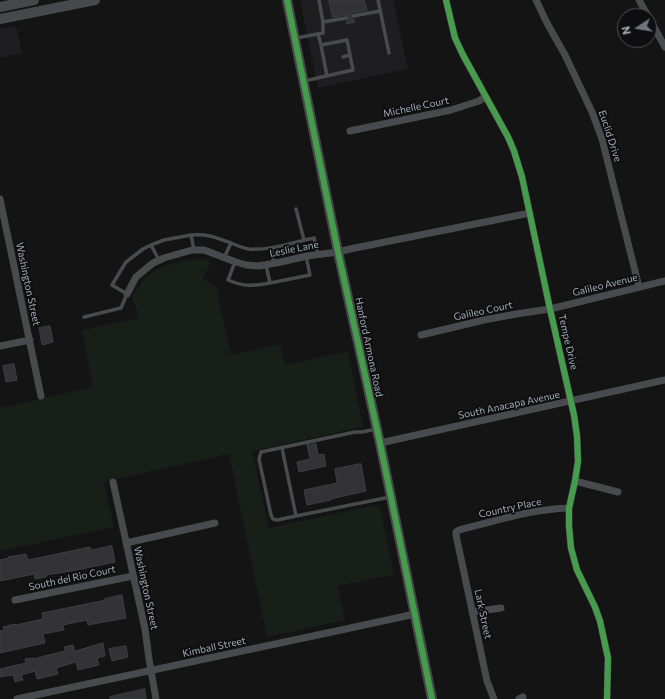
<!DOCTYPE html>
<style>
body{margin:0}
#map{position:relative;width:665px;height:699px;overflow:hidden;background:#141414;font-family:Commissioner,sans-serif}
canvas{display:block}
.north{position:absolute;left:617px;top:8px;width:40px;height:40px;box-sizing:border-box;background:#0e0e10;border:1px solid #4a4d53;border-radius:50%;rotate:258deg;font-size:11px;font-weight:700;line-height:16px;text-align:center;color:#a3abb7}
.north::after{content:'';display:block;margin:auto;width:14px;height:18px;background:#71767e;clip-path:polygon(50% 0,100% 100%,50% 72%,0 100%)}
</style>
<div id="map">
<canvas width="665" height="699"></canvas>
<div class="north">N</div>
</div>
<script>
const ctx = document.querySelector('canvas').getContext('2d');
ctx.lineJoin = 'round';
function fillPath(path, color) { ctx.fillStyle = color; ctx.fill(path, 'evenodd'); }
function strokePath(path, color, width, dash) { ctx.strokeStyle = color; ctx.lineWidth = width; ctx.lineCap = dash ? 'butt' : 'round'; ctx.setLineDash(dash || []); ctx.stroke(path); }
function write(font, color, halo, rows, align = 'center') {
  ctx.font = font + ' Commissioner,sans-serif'; ctx.lineWidth = 3.5; ctx.setLineDash([]); ctx.textBaseline = 'middle'; ctx.strokeStyle = halo; ctx.fillStyle = color; for (const [text, x, y, turn = 0] of rows) {
    ctx.save(); ctx.translate(x, y); ctx.rotate((+turn || 0) * Math.PI / 180); ctx.textAlign = isNaN(turn) ? turn : align; if (halo) ctx.strokeText(text, 0, 0); ctx.fillText(text, 0, 0); ctx.restore();
  }
}
const built = new Path2D(`
 M300,0H393L408,69L318,88Z
 M16,26L22,53L0,58V29Z`);
const green = new Path2D(`
 M198,259H203L211,262L203,279L219,288L218,296L231,355L280,344L285,365L348,351L363,427L252,451L269,528L375,505L378,506L380,507L394,575L338,586L345,620L267,637L229,454L104,482L114,527L0,551V408L93,387L82,330L138,318L136,308L132,297C137,289 142,280 150,274C163,264 182,261 198,259Z`);
const building = new Path2D(`
 M329,0H364L367,10L351,13L350,17L352,19H354L355,22L347,24L346,21L348,20L349,18L347,15L333,17Z
 M50,326L53,342L42,345L39,328Z
 M14,364L17,380L6,382L3,366Z
 M316,444L318,455L324,454L326,466L299,472L297,462L310,459L307,445Z
 M361,464L366,491L330,499L331,500L307,505L304,490L337,483L335,469Z
 M112,546L115,562L77,570L46,575V577L35,579L34,574L0,581V560L9,558L8,557L26,554L28,560L90,547L91,550Z
 M122,595L126,618L88,625L87,620L63,625L64,630L43,634L45,643L0,653V631L4,630L3,627L15,624L16,625L43,619L42,613L106,600L105,599Z
 M103,643L105,656L97,658L99,665L78,670L76,662L56,668L58,674L37,679L35,671L21,675L23,680L15,682L13,675L0,677V669L26,663L25,659L33,658V659L65,651L64,647L73,645L75,651Z
 M126,646L128,657L112,661L109,649Z
 M145,689L146,699H110V697Z`);
const service = new Path2D(`
 M378,0L389,53
 M353,16L380,11
 M323,22L346,18
 M318,34L321,45
 M296,38L323,33V22L319,0
 M343,57L350,55
 M304,81L353,70L347,40L321,45L327,76
 M296,209L304,240
 M191,235C208,234 215,237 231,243L224,258
 M231,243C236,245 242,248 249,249C269,251 294,242 314,238L318,254
 M151,245L164,240L191,235L194,250
 M271,248L274,263
 M235,262L228,280C244,287 253,286 270,283L266,265
 M270,283L310,275L306,256
 M84,317L121,308L127,294L112,285L126,262L143,249L151,245L159,260
 M282,448L296,516L390,497
 M296,516L277,520L273,519L271,515L259,459L261,452L355,432H362L376,429`);
const minor = new Path2D(`
 M446,0L455,38L463,55L508,137L514,151L522,177L550,309L574,415L577,436L578,461L575,481L569,508V526L571,548L577,570L595,607L600,621L608,658L607,699
 M536,0L547,23L565,55L592,112L602,139L639,287
 M639,0L648,16
 M649,18L665,47
 M350,131L451,110L479,101L485,97
 M0,199L41,396
 M127,294L136,277L153,263L164,258L192,250H204L236,262L246,265L259,266L281,262L307,256L338,252L350,249L530,213
 M421,335L484,320L516,314L550,309L665,281
 M0,346L30,340
 M380,443L665,380
 M575,481L618,492
 M113,482L145,629L149,659L156,699
 M126,543L215,523
 M15,600L133,576
 M472,612L501,608
 M17,699L341,630L415,614
 M494,699L487,681L456,535V532L459,530C495,521 532,509 569,508
 M519,699L523,697`);
const secondary = new Path2D(`
 M287,0L338,252L380,443L432,699
 M0,7L34,0
 M0,19L95,0`);
const cycleway = new Path2D(`
 M287,0L338,252L380,443L432,699
 M446,0L455,38L463,55L508,137L514,151L522,177L550,309L574,415L577,436L578,461L575,481L569,508V526L571,548L577,570L595,607L600,621L608,658L607,699`);
const streetNames = [
 ["Michelle Court",416,107,-12],
 ["Euclid Drive",610,136,72],
 ["Leslie Lane",294,249,-11],
 ["Washington Street",28,284,78],
 ["Galileo Avenue",605,285,-14],
 ["Galileo Court",483,311,-12],
 ["Tempe Drive",568,342,77],
 ["Hanford Armona Road",369,347,78],
 ["South Anacapa Avenue",509,405,-12],
 ["Country Place",510,508,-12],
 ["South del Rio Court",72,578,-12],
 ["Washington Street",146,588,78],
 ["Lark Street",483,614,78],
 ["Kimball Street",214,647,-12]
];
fillPath(built, '#1e1e20');
fillPath(green, '#181f18');
fillPath(building, '#333335');
strokePath(building, '#3d3e41', 1);
strokePath(service, '#484a4d', 3.5);
strokePath(minor, '#484a4d', 7);
strokePath(secondary, '#46484c', 10);
strokePath(cycleway, '#469c4c', 6);
write('10px', '#a3abb7', '#0e0e10', streetNames);
</script>
